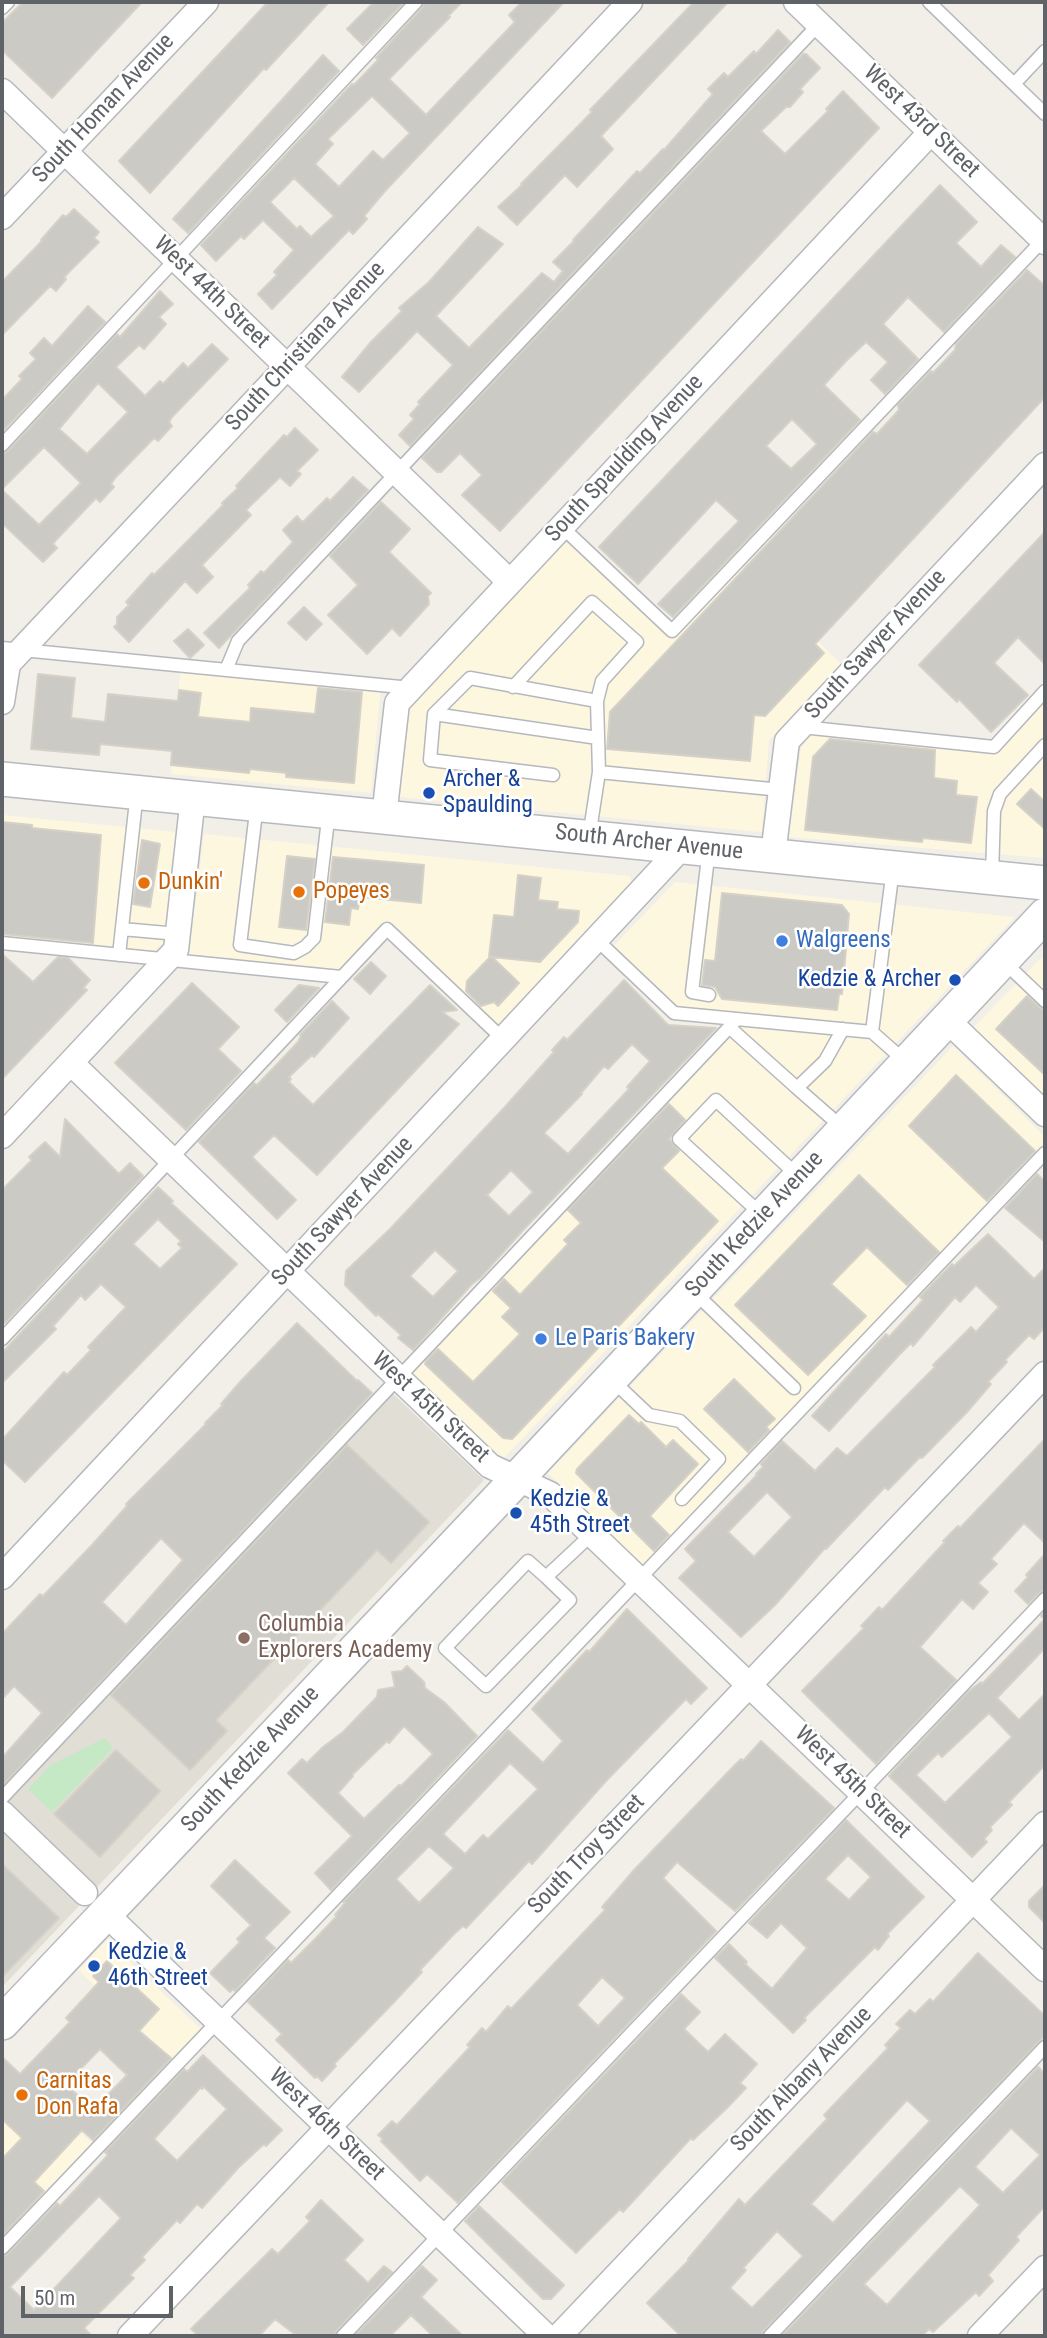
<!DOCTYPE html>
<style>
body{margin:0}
#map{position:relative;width:1047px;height:2338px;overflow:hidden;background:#f1efe8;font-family:"Roboto Condensed",sans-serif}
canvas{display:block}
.frame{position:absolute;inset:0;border:4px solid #5f6368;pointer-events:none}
.scale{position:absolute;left:21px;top:2286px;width:152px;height:32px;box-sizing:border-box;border:4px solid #5f6368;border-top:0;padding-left:9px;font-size:21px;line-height:24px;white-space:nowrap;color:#5f6368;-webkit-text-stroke:5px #fff;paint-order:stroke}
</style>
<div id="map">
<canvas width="1047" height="2338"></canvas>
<div class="frame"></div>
<div class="scale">50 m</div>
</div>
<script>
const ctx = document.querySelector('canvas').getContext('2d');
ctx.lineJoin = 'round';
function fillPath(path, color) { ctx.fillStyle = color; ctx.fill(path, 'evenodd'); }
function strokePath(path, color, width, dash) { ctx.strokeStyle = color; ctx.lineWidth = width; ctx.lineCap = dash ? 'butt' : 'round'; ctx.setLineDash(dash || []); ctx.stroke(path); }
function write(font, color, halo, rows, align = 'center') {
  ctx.font = font + ' "Roboto Condensed",sans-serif'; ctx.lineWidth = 5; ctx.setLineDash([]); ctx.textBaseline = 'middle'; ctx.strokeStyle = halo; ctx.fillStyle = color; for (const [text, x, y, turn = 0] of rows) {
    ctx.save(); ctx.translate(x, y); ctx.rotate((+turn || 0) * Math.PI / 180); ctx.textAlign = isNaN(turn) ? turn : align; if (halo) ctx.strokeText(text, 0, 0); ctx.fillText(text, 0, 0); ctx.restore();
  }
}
const commercial = new Path2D(`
 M571,535L672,631L738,562L841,664L769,740L762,832L400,797L410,706Z
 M181,665L381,685L371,793L171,774Z
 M1045,691V858L789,837L801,748L817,728L994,747Z
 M2,815L177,832L168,938L148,957L2,945Z
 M204,834L630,876L633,886L496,1032L387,929L341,977L188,962Z
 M675,882L1015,917L503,1459L407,1368L736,1020L674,1013L609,951Z
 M1045,954V1098L972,1029Z
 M953,1046L1045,1137V1153L648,1570L548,1473Z
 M107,1940L207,2035L178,2065L78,1970Z
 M2,2056L97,2148L2,2248Z`);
const education = new Path2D(`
 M388,1389L484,1480L3,1986L2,1798Z`);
const green = new Path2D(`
 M105,1738L113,1748L52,1812L28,1789L51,1765Z`);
const building = new Path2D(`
 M23,2H142L52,98L2,50V23Z
 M268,2H329L266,70L264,68L150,193L119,161Z
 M374,2H404L363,45L347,29Z
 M425,2H462L448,16L450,17L389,79L426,115L515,22L509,15L522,2H564L385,191L364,216L367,219L353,234L349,230L272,309L258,294L277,275L274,272L294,250L263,220L244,239L241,236L216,261L201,245L352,84L354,85L378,60L376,58L422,8ZM372,96L410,133L383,160L373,151L339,187L315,164L333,144L328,139ZM294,178L334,216L311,237L300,226L297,229L270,202Z
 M694,2H728L601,136L613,149L577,187L565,175L517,225L498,207L522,185L521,184L592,112L590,110Z
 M778,30L790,42L410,446L399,435L414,419L410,415L420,404L418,402L453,365L417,331L359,392L342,377L371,342L402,311L399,308L429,282L478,227L503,244L436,316L469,348L542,273L554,282L563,271L553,262L574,241L573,240L637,171L640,173L663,149L664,150L713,94L708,89L724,73L728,77L754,51L756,54Z
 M803,54H806L820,68L800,89L803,92L790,107H786L761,131L785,154L828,111L826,109L843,91L879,128L500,531L462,495L482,475L460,453L441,472H437L422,458Z
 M323,55L339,71L188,233L173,219Z
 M940,185L977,222L956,243L981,267L1001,245L1015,257L944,332L908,297L883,324L918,359L885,394L871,380L888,362L866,342L846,361L824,385L860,420L673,617L658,604L739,521L716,500L638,584L599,547ZM792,419L817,444L791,469L766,446Z
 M74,209L99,232L94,238L99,242L64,277L66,279L56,291L50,286L2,335V282L42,241L41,240L63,215L66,217Z
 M1027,270L1045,286V397L815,644L824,653L765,716L754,715L750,761L607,749L610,712L873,432L877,434L899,410L898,405L931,371L933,373L955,350L956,344Z
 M160,291L173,304L159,317L166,324L144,349L139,345L116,367L145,396L160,381L163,384L183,363L188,368L212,344L228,359L172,417L169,422L172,426L158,441L154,438L115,478L111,484L114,487L100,502L96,498L57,539L53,544L57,548L43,562L2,523V490L39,525L81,483L44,447L2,489V454L8,451L117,334L120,337ZM98,383L128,412L87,454L59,429Z
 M88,306L105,322L2,432V400L22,379L19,376L36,359L30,353L44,338L52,346Z
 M295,428L318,450L297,471L301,474L290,486L280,477L246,510L251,515L202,565L213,577L197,593L185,581L129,642L114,627L117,624V617L129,605L126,602L152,573L154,575L223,505L222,503L238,488L236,486L284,435L287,437Z
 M353,477L368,490L219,648L204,633L250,588L248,585L261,571L264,573L293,542L283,530L297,516L302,522L304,521L327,498L330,501Z
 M381,502L410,529L389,552L431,593L428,596L429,604L400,636L392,628L367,654L328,615L358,585L330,556Z
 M1045,532V664L1018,637L994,663L1028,695L991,732L959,699L957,702L919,665Z
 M304,607L322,624L306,640L288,623Z
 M188,629L204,645L190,658L174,641Z
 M38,674L75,678L71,718L105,722L108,694L178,701L179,690L201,693L198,717L250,722L251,708L315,714L318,688L362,692L354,783L286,777V773L250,769L249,773L171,765L172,751L100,744L99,755L31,749Z
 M830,739L935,750L934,778L957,781L956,795L977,797L971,843L923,838L922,842L805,830L813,757Z
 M1031,789L1045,802V829L1017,804Z
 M2,822L32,825V828L101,835L93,943L2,934Z
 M142,840L160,844L150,907L133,904Z
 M287,856L315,859L306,930L279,927Z
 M333,857L424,865L421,903L360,897L358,909L351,908L349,925L325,922Z
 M518,875L541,878L538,900L558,902L557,909L579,911L578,922L540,962L492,957L519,983L498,1006L494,1002L481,1006L466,991L467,981L491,956H489L494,915L514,917Z
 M722,893L842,905L849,914L842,994H839L837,1010L722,999L715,987L702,985L705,960L715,961Z
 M2,954L33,982L58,957L68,958L90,980L83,988L87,990L2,1079Z
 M371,962L386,976L370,994L354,979Z
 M624,980L668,1025L716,1028L525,1228L480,1278L472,1284L413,1350L398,1338L401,1335L378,1314L376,1316L345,1285L346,1271L390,1229L504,1108L554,1052L552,1050L564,1037L567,1040ZM632,1044L650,1061L627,1087L629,1089L568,1154L544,1133L582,1094L581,1093L604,1066L608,1069ZM511,1170L533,1192L509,1216L487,1195ZM435,1250L458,1271L433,1297L410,1276Z
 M192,983L239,1027L218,1049L241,1071L186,1130L115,1063Z
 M299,985L319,988L287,1022L275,1010Z
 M430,985L457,1010L442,1012L459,1024L317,1175L274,1135L252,1157L296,1200L277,1219L199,1142L254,1083L257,1085L283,1058L298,1042L301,1036L300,1035L332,1001L349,1018L314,1057L312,1055L289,1077L291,1079L289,1082L313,1105Z
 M1027,996L1039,1007L1045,1010V1075L996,1029Z
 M956,1075L1035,1151L987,1201L909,1126Z
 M669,1104L685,1120L669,1139L679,1151L662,1168L718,1221L512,1439L503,1438L425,1364L426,1361L438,1349L473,1382L520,1334L502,1317L511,1308L493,1291L504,1279L520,1295L568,1244L564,1240L581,1223L568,1210Z
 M65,1119L119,1174L130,1163L143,1176L5,1323L2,1320V1190L32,1160L29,1157L45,1142L60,1157Z
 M1037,1174L1045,1182V1242L1005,1208Z
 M859,1175L939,1252L907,1285L867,1247L831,1284L866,1316L808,1375L735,1305Z
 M158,1187L173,1201L171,1203L237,1264L25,1482L2,1460V1440L64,1372L67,1375L91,1350L88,1347L126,1307L101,1284L85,1300L81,1295L53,1326L56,1329L2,1383V1353ZM158,1219L181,1241L178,1244L182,1248L160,1269L133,1244Z
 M988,1234L1034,1279L1045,1268V1327L1034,1339L1029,1335L1005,1360L1007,1362L988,1382L991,1384L967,1412L922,1458L920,1457L888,1490L885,1487L826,1549L825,1548L775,1605L741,1637L679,1578L696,1561L685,1549L757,1475L756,1474L763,1467L761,1464L782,1441L815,1471L837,1448L847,1456L935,1367L933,1365L971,1327L976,1332L999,1307L976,1285L960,1302L955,1297L913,1346L911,1343L900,1354L829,1431L812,1416L886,1334L889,1337L923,1300L920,1297L952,1264L954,1266ZM767,1492L792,1517L754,1557L728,1532Z
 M297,1323L357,1381L358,1380L372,1393L2,1786V1758L42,1713L14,1686L2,1699V1634L40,1594L43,1596L92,1545L127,1506L126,1504L206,1424L205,1423L223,1405L221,1404L240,1382ZM161,1538L183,1560L126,1625L102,1602Z
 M734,1379L775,1419L766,1427L769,1430L748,1452L704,1409Z
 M629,1415L639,1424L641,1422L666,1447L673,1440L698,1464L650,1516L669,1535L654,1551L576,1473L577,1469Z
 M1045,1439V1543L1024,1523L991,1559L997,1564L978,1583L988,1592L973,1609L962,1599L920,1647L956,1680L876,1764L802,1691L864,1628L861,1626L879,1607L882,1610L945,1542L943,1541L958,1526L960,1528Z
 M347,1445L429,1522L391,1563L377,1550L216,1720L227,1731L190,1770L111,1695Z
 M1045,1554V1590L1039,1593L1028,1604L1015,1591L1028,1577L1026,1575Z
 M627,1609L707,1688L691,1704L686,1699L606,1781L532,1864L529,1861L466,1928L463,1926L455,1933L420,1970L422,1972L395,2001L334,2064L336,2066L322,2081L317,2076L315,2078L276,2040L282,2034L248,2002L288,1960L291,1963L315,1939L337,1916L335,1915L345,1903L343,1902L508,1730L543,1763L563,1741L532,1709L587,1650L589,1652ZM510,1763L538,1789L488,1839L483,1835L465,1854L443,1834ZM429,1846L454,1868L419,1903L396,1879Z
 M1045,1611V1648L997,1698L1019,1720L1045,1694V1765L1009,1802L1012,1805L990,1827L992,1830L984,1839L987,1842L972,1857L889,1776L968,1692L981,1682L982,1684L1045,1619L1041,1616ZM989,1713L1012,1737L945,1803L916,1775L938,1753L942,1757Z
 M407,1666L424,1682L425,1688L444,1702L477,1736L331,1890L315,1873L352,1836L288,1773L302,1759L307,1763L323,1747L343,1732L377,1697L378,1690L395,1687L392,1672L402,1671ZM404,1726L433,1754L401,1786L399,1785L364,1819L338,1793L353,1776L352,1775L387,1741L389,1743Z
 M761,1741L834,1808L735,1911L677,1862L663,1878L716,1931L458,2203L427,2174L420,2181L381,2141L383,2139L378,2135L392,2121L397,2125L470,2047L467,2045L482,2028L486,2032L508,2006L511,2009L605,1910L602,1907L635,1869L731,1769L741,1759L743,1761ZM602,1977L625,1998L598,2026L577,2005Z
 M116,1750L160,1791L100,1857L54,1814Z
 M846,1820L924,1897L887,1934L889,1936L878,1950L875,1947L804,2018L806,2020L793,2033L715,1958L729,1944L747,1962L745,1964L772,1989L807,1948L781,1923L767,1938L749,1923ZM848,1855L871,1877L849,1900L825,1879Z
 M235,1860L290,1912L264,1938L275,1948L235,1991L233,1989L230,1992L210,1973L240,1942L237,1939L251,1925L211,1886Z
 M2,1864L59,1918L2,1977Z
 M1045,1885V1923L1029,1907V1901Z
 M978,1953L1045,2016V2035L764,2330L761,2336H681L647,2303L689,2260L688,2259L739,2199L745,2205L827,2119L824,2115L888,2048L885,2045L901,2028L896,2024L910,2010L915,2014L930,1999L933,2002ZM907,2100L930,2121L833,2223L811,2204ZM777,2231L803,2256L752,2308L730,2288L746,2270L743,2268Z
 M107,1961L159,2009L139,2031L171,2058L93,2140L82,2130L34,2182L44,2191L2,2236V2159L22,2138L2,2119V2057L20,2074L70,2022L66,2018L99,1982L93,1976ZM100,2049L127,2075L93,2110L66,2084Z
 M681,1994L700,2012L684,2029L708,2052L725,2034L757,2064L740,2083L746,2088L727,2108L693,2140L691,2138L623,2212L620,2209L576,2253L502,2182Z
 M203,2055L282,2130L266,2146L264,2144L239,2167L202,2208L197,2204L180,2223L177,2220L142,2257L145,2260L130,2275L134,2278L84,2328L92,2336H2V2257L8,2254L57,2203L60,2206L108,2155L105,2152L184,2069L187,2072ZM201,2087L202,2089L204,2087L227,2109L177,2161L154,2139ZM99,2196L121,2218L34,2310L10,2287Z
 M1038,2067L1045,2074V2206L1016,2237L1019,2240L988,2275L993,2281L979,2296L976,2292L933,2332L929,2329L922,2336H782ZM1011,2128L1040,2155L1003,2193L975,2167ZM960,2186L980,2205L887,2305L864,2284Z
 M321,2200L363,2240L344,2260L368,2283L384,2266L392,2272L337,2330L334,2336H297L275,2319L259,2336H199L191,2329L272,2249L278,2254L310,2221L306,2217Z
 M479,2206L564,2285L551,2299H543L465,2221Z
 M422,2266L437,2280L421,2297L463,2336H433L411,2315L390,2336H355Z`);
const lane = new Path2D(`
 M929,2L1045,114
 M2,8L8,2
 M1014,84L1045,51
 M2,445L416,2
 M562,527L672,631L1043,240
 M2,648L411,688
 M226,670L238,641L819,24
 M513,687L592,602L637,642L602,681L597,701L599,772
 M434,714L598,738
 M802,727L994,747L1045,691
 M553,775L430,760L434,714L470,678L597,701
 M257,804L240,945L294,953L305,947L314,938L329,811
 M589,837L599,772L781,790
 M992,876L994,811L1000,794L1045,745
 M122,929L178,934
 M597,940L674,1013L872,1032L906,1062
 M2,943L341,977
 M119,955L137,792
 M1003,961L1045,1001
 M709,995L692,992L709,849
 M729,1027L797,1088L825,1061L843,1029
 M872,1032L893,869
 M797,1088L844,1129
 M762,1215L679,1139L716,1100L799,1177
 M693,1291L794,1388
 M2,1339L387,929L504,1040
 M611,1379L649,1415L680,1421L719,1459L682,1499
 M546,1577L528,1561L445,1648L486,1686L570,1600L546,1577L592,1534
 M2,1798L737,1019
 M2,2248L1045,1153
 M343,2336L1045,1599
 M770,2336L1045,2047`);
const street = new Path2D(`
 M796,2L1045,242
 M2,91L510,582
 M2,217L206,2
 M2,702L8,664L630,2
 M384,817L397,703L931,132
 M773,855L787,741L1045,465
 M947,1020L1045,1114
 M71,1063L490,1466L550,1494L1045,1969
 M2,1136L176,950L193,797
 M2,1577L683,846
 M2,1813L85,1893
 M105,1913L546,2336
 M130,2336L1045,1374
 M559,2336L1045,1824
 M980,2336L1045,2268`);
const secondary = new Path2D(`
 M2,779L1045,883
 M2,2023L501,1496L1045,915`);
const markers = [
 [429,793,7,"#1a4fb4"],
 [144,883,7,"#e8710a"],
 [299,892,7,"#e8710a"],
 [782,941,7,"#3f7fe0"],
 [955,980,7,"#1a4fb4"],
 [541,1339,7,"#3f7fe0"],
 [516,1513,7,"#1a4fb4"],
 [244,1638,7,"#8d6e63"],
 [94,1966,7,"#1a4fb4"],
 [22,2095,7,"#e8710a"]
];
const streetNames = [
 ["South Homan Avenue",104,109,-47],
 ["West 43rd Street",921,122,44],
 ["West 44th Street",211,293,44],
 ["South Christiana Avenue",306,347,-47],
 ["South Spaulding Avenue",625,459,-47],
 ["South Sawyer Avenue",876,645,-47],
 ["South Archer Avenue",649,843,6],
 ["South Sawyer Avenue",343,1212,-47],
 ["South Kedzie Avenue",755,1225,-47],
 ["West 45th Street",430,1408,43],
 ["South Kedzie Avenue",251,1760,-47],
 ["West 45th Street",852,1783,44],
 ["South Troy Street",587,1855,-46],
 ["South Albany Avenue",802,2080,-46],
 ["West 46th Street",326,2125,44]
];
const transitNames = [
 ["Archer &",443,780],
 ["Spaulding",443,806],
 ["Kedzie & Archer",941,980,"right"],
 ["Kedzie &",530,1500],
 ["45th Street",530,1526],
 ["Kedzie &",108,1953],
 ["46th Street",108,1979]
];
const foodNames = [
 ["Dunkin'",158,883],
 ["Popeyes",313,892],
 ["Carnitas",36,2082],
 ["Don Rafa",36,2108]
];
const shopNames = [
 ["Walgreens",796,941],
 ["Le Paris Bakery",555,1339]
];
const educationNames = [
 ["Columbia",258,1625],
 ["Explorers Academy",258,1651]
];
fillPath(commercial, '#fef7e0');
fillPath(education, '#e1ded6');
fillPath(green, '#c5e8c5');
fillPath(building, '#cccac5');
strokePath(building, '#d6d1c6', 2);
strokePath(lane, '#b5b8bc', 15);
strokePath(street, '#b5b8bc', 27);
strokePath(secondary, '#b6babf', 36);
strokePath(lane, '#fff', 12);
strokePath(street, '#fff', 24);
strokePath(secondary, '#fff', 33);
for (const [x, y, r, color] of markers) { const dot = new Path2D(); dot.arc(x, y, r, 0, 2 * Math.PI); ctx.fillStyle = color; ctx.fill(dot); strokePath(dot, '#fff', 2.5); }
write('23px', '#5f6368', '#fff', streetNames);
write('23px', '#164399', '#fff', transitNames, 'left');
write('23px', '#c56008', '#fff', foodNames, 'left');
write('23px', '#366cbe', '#fff', shopNames, 'left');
write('23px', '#785e54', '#fff', educationNames, 'left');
</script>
